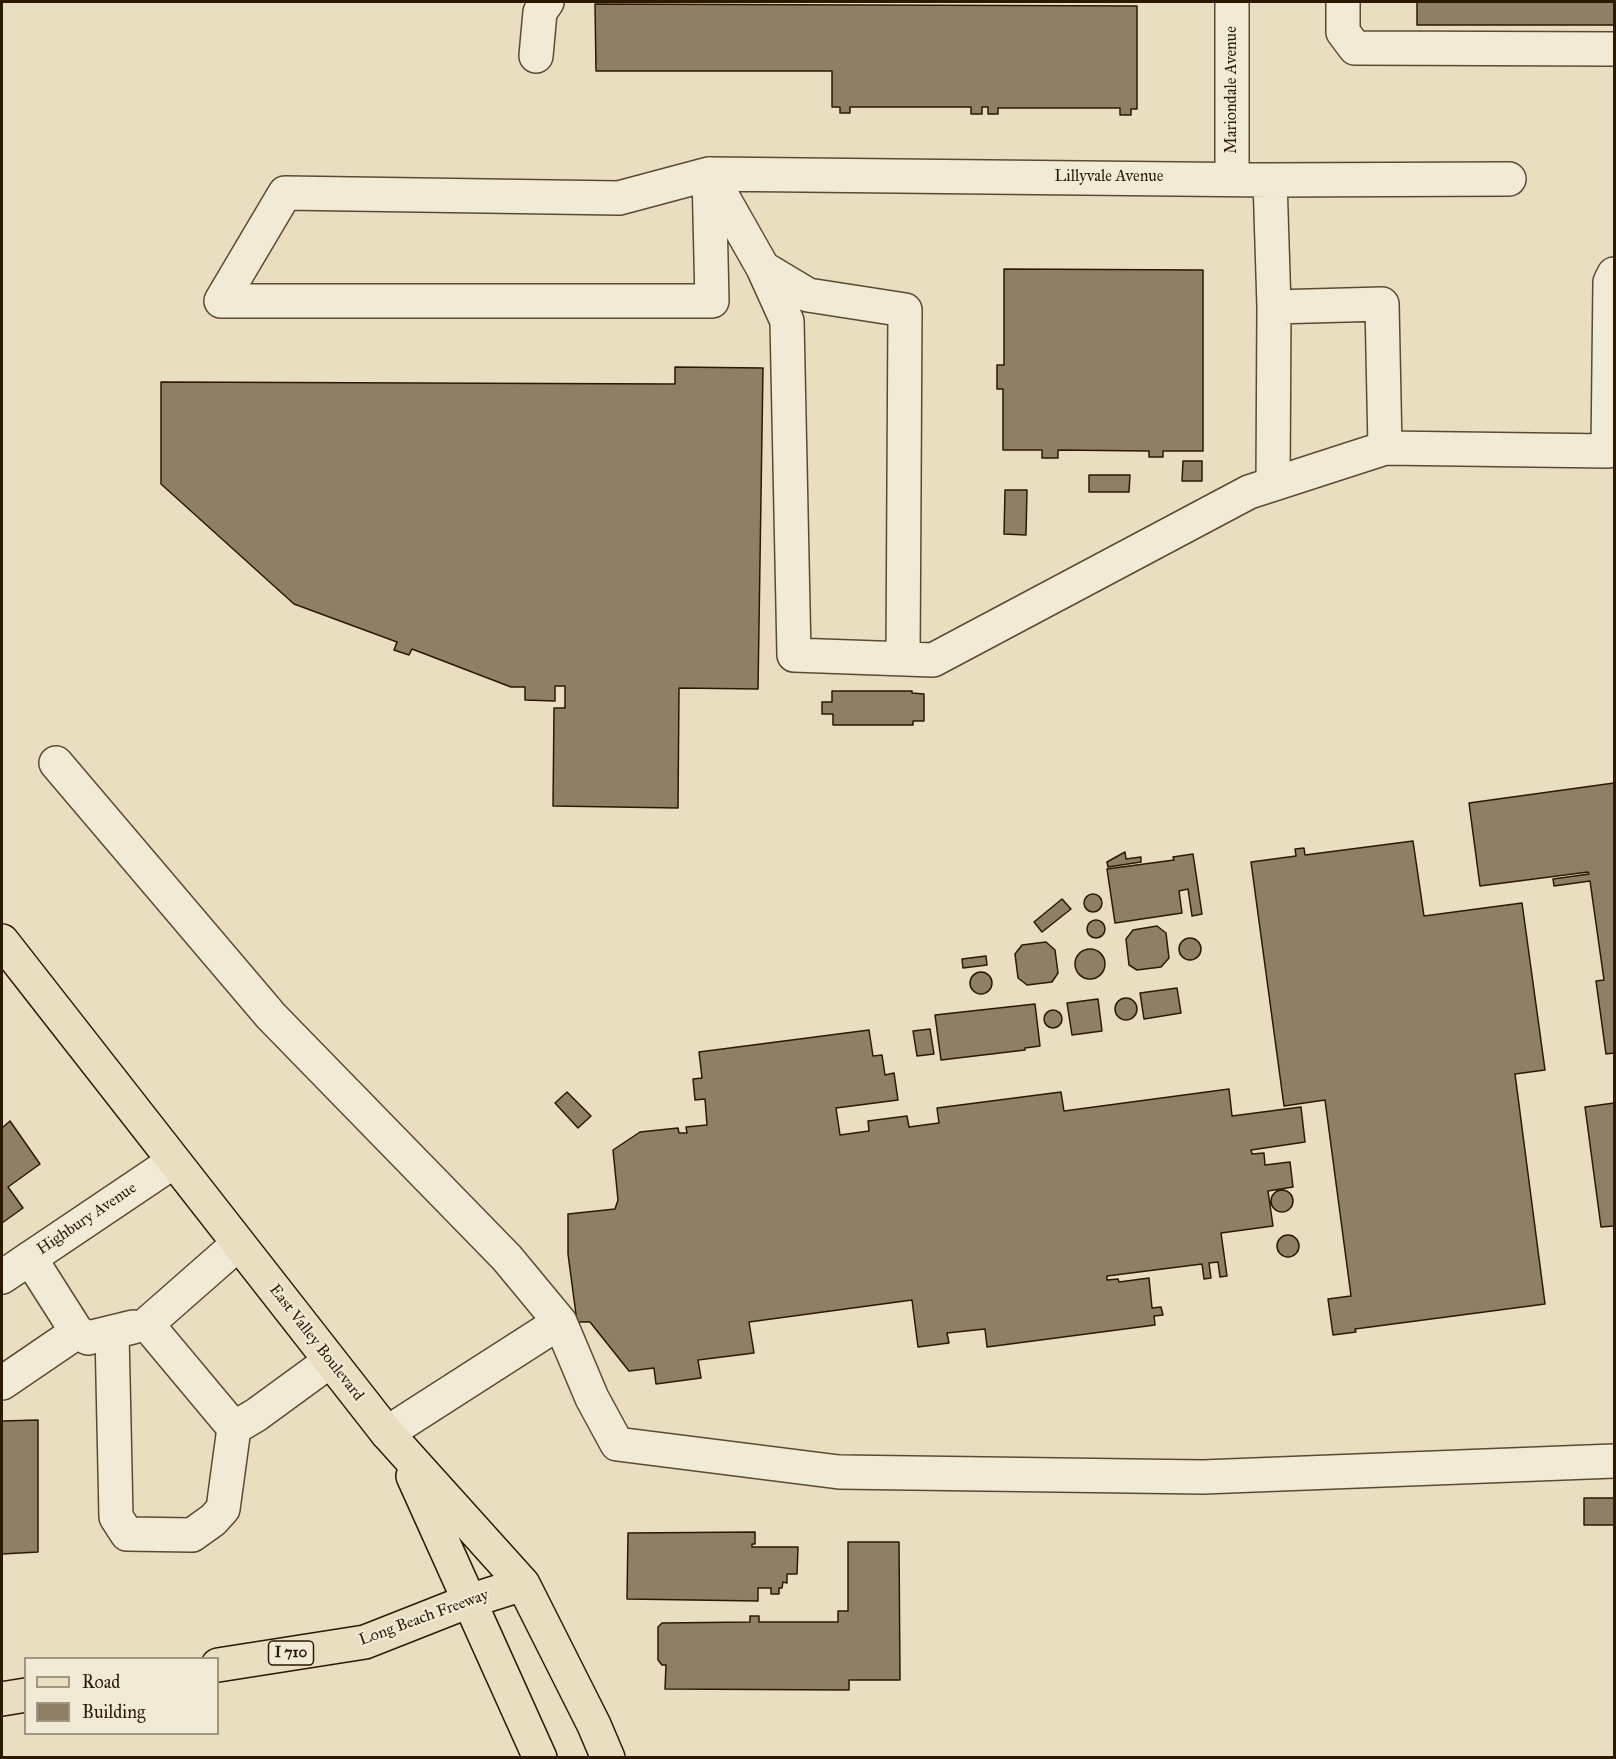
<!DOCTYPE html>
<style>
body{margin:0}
#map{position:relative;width:1616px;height:1759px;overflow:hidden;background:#eadec0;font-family:"IM FELL Great Primer",serif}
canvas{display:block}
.frame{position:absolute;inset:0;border:3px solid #2c1900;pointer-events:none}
.legend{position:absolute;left:24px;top:1657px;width:195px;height:78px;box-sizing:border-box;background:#f1ead6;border:2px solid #a29680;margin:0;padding:8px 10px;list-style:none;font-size:18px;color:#2c1900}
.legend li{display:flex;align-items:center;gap:12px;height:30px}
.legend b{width:30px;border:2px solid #a29680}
</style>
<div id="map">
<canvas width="1616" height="1759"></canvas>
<div class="frame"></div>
<ul class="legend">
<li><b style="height:8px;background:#eadec0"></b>Road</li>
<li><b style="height:16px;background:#8f7f64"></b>Building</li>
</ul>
</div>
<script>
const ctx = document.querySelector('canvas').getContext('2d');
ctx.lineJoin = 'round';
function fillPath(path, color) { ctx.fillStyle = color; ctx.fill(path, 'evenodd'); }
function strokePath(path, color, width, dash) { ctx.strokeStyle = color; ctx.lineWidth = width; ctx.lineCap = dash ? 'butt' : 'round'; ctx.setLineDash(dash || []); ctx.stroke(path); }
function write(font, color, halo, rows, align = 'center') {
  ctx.font = font + ' "IM FELL Great Primer",serif'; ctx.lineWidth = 4.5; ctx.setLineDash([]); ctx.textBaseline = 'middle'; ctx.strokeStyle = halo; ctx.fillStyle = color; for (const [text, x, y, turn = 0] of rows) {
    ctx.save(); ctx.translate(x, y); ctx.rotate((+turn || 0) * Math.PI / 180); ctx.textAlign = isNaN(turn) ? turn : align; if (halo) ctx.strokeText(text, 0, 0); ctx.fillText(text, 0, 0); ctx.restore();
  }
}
const building = new Path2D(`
 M1417,2H1614V25H1417Z
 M595,4L1137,6V109H1131V115H1120V108H998V114H988V107H982V114H971V107H850V113H840V107H832V71H596Z
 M1004,269L1203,270V451H1163V457H1149V451L1058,450V458H1042V450H1003V389H997V365H1004Z
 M675,367L763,368L758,689L679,688L678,808L553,806L554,708H565V686H555V701L525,700V687H511L412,649L409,655L394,650L397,642L294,604L161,484V382L675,384Z
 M1183,461H1202V481H1182Z
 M1089,475H1130L1129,492H1089Z
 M1005,490H1027L1026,535L1004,534Z
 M832,691H912V693L924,694V721H913V725H833V714H822V702H832Z
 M1614,783V1059V1053L1606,1054L1596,981L1604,980L1590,881L1554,886L1553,879L1589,874L1588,872L1480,886L1469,803Z
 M1413,841L1424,916L1522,903L1545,1070L1515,1074L1545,1304L1355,1329L1356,1332L1333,1335L1328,1299L1351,1296L1325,1100L1284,1106L1251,862L1296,856L1295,849L1304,848L1305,855Z
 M1125,852L1126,859L1141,857V862L1108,867L1107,862Z
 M1193,854L1202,914L1192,916L1188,889L1179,891L1182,913L1115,923L1107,869L1174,860L1173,857Z
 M1084 903a9 9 0 1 1 18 0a9 9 0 1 1-18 0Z
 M1062,899L1071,909L1042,932L1034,922Z
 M1087 929a9 9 0 1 1 18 0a9 9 0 1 1-18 0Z
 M1157,926L1166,933L1169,958L1161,967L1137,970L1129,965L1126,939L1133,930Z
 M1179 949a11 11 0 1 1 22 0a11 11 0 1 1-22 0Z
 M1046,942L1055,950L1058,973L1052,982L1027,985L1018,978L1015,954L1022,945Z
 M1075 964a15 15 0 1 1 30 0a15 15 0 1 1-30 0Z
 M986,956L987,965L963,968L962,959Z
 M970 983a11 11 0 1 1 22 0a11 11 0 1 1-22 0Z
 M1177,988L1181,1013L1144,1019L1140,993Z
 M1115 1009a11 11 0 1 1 22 0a11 11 0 1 1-22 0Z
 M1098,999L1102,1031L1072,1035L1067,1003Z
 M1035,1004L1040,1046L1025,1048V1050L941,1060L935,1015Z
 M1044 1019a9 9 0 1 1 18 0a9 9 0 1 1-18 0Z
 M930,1029L934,1054L917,1056L913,1031Z
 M869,1030L873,1056L882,1055L885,1075L894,1073L898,1100L836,1108L840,1135L869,1131L868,1121L907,1116L909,1127L939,1123L937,1108L1061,1092L1064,1111L1229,1089L1232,1116L1301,1107L1305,1142L1251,1150L1252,1154L1264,1153L1265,1165L1290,1162L1293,1187L1268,1191L1273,1226L1221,1233L1227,1276L1220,1277L1218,1262L1209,1263L1211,1278L1204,1279L1202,1264L1107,1276V1280L1118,1279L1119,1282L1149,1278L1152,1308L1161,1307L1163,1315L1154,1316L1155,1325L987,1347L985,1329L947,1333L949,1343L918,1347L912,1300L749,1322L754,1353L698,1360L701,1378L656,1384L654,1368L629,1371L590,1322H577L568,1254V1214L615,1209L618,1200L613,1150L640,1132L678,1128L679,1133H687L686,1127L707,1125L705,1099L695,1100L693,1079L702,1078L699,1052Z
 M567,1092L591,1116L578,1128L555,1103Z
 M1614,1103V1226L1601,1227L1585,1107Z
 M10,1121L40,1164L8,1187L23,1208L2,1223V1128Z
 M1271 1201a11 11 0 1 1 22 0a11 11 0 1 1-22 0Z
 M1277 1246a11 11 0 1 1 22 0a11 11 0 1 1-22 0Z
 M38,1420V1552L2,1554V1421Z
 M1584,1498H1614V1525H1584Z
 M755,1532V1544H752V1547H798L797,1574H787V1583L783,1582L782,1588H779V1594H771V1588H758V1601L627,1599L628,1533Z
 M848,1542H899L900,1680H849V1690L665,1689L666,1665H662L658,1660V1627L662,1623L750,1622V1616H759V1622H838V1611H848Z`);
const minor = new Path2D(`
 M1232,2V178
 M1343,2V32L1355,48L1614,49
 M536,56L540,12L547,2
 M709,174L712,301H221L285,193L619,198Z
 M709,174L1270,180L1509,179
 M712,178L763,268L787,321L794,655L933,660L1249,492L1385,448
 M1270,180L1274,307L1382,304L1385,448L1608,451L1610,282L1614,274
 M763,268L808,295L905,310L903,659
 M1273,484L1274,307
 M56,763L271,1016L507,1258L560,1322L387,1433
 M238,1244L147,1324L234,1428L256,1415L330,1361
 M30,1258L77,1332L88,1338L133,1327
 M2,1277L173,1162
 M560,1322L592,1398L617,1444L839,1472L1203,1477L1614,1461
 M112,1332L116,1517L127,1534L192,1535L213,1520L223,1509L234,1428
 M2,1383L77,1332`);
const major = new Path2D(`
 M2,941L387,1433L523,1584L594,1725L608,1758
 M413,1476L540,1758
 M469,1601L523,1584`);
const highway = new Path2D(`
 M218,1665L365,1642L469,1601
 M2,1699L26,1695`);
const shields = [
 [291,1653,45]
];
const shieldNames = [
 ["I 710",291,1653]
];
const streetNames = [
 ["Mariondale Avenue",1232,90,-90],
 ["Lillyvale Avenue",1109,177],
 ["Highbury Avenue",87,1219,-34],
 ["East Valley Boulevard",316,1343,52],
 ["Long Beach Freeway",424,1618,-20]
];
fillPath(building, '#8f7f64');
strokePath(building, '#2c1900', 1.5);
strokePath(minor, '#5c4a30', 36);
strokePath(major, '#2c1900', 36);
strokePath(highway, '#2c1900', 36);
strokePath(minor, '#f1ead6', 33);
strokePath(major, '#eadec0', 33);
strokePath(highway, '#eadec0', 33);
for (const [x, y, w] of shields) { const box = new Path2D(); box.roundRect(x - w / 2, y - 12, w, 24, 4.5); ctx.fillStyle = '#f1ead6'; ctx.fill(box); strokePath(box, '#2c1900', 1.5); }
write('bold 15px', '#2c1900', null, shieldNames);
write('16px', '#2c1900', '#f1ead6', streetNames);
</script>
